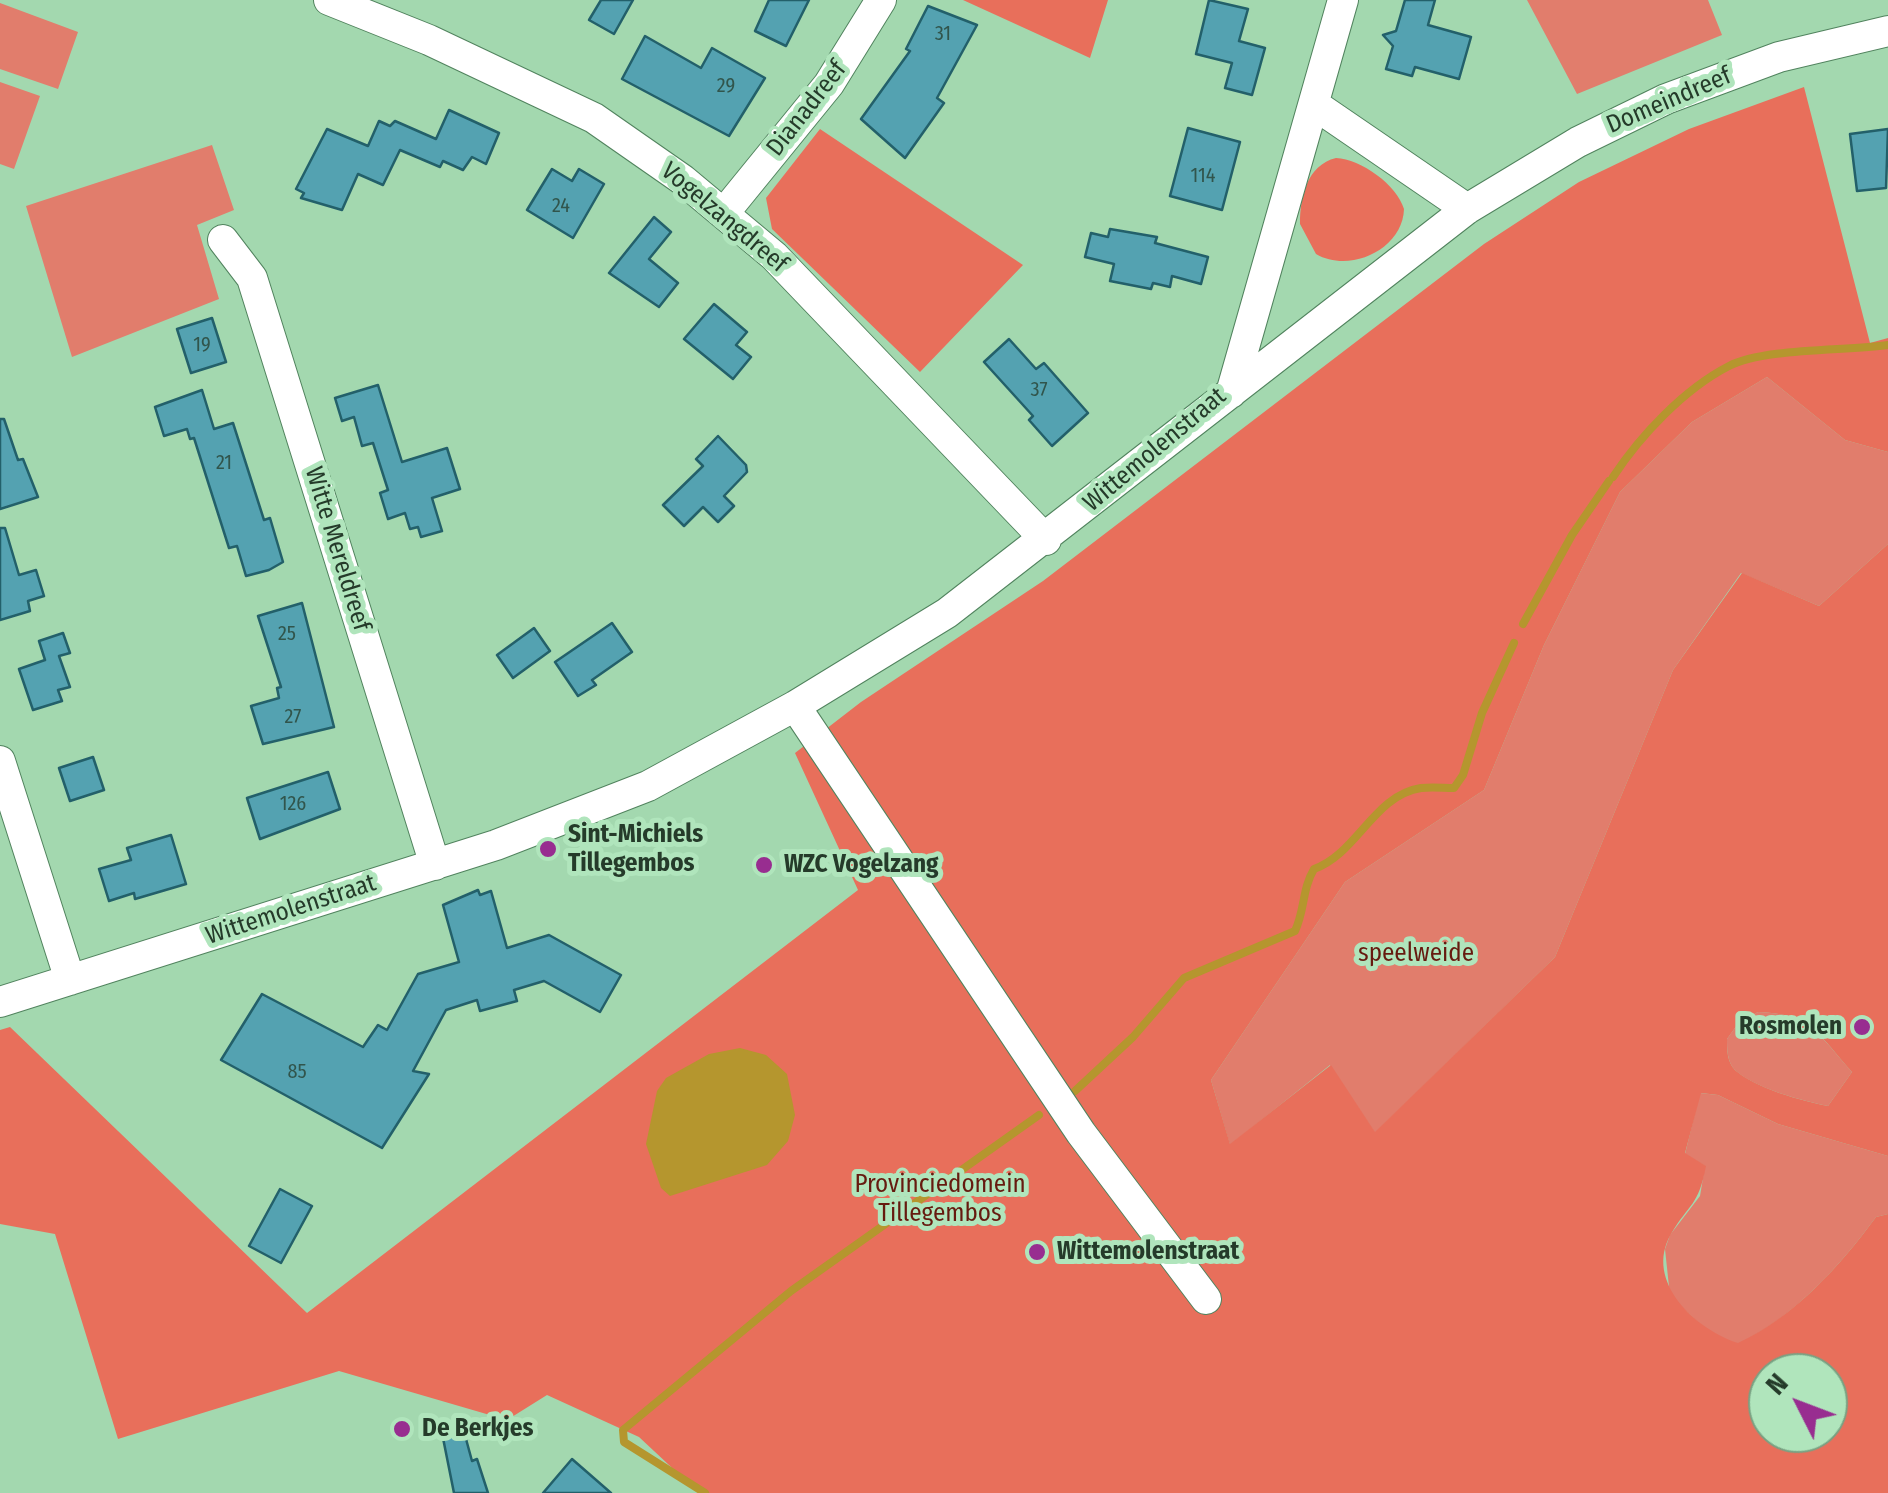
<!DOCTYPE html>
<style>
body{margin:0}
#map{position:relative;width:1888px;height:1493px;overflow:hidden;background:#a3d8af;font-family:"Fira Sans Condensed",sans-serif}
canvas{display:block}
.north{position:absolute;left:1748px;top:1353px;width:100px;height:100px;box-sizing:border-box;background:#b0e5bc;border:2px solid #78a182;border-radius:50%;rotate:312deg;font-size:28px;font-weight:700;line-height:40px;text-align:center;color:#253b2a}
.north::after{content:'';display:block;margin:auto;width:35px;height:45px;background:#982d90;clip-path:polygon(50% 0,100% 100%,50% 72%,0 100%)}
</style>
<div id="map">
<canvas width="1888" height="1493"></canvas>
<div class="north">N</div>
</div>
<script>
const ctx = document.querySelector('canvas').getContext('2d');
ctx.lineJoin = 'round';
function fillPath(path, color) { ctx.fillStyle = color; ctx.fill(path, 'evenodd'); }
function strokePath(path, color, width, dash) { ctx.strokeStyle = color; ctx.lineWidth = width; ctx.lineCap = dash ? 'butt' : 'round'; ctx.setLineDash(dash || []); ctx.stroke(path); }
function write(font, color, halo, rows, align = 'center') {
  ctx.font = font + ' "Fira Sans Condensed",sans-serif'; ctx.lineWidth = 10; ctx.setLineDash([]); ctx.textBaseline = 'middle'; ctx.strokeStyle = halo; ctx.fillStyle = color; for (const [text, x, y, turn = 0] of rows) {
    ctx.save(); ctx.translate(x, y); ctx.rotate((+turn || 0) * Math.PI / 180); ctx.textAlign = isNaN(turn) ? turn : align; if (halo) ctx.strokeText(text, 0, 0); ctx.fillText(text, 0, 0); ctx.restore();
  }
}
const green = new Path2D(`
 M1527,0H1708L1722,35L1577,94Z
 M0,3L78,32L58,89L0,69Z
 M0,82L40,96L14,169L0,164Z
 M212,145L234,210L197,225L219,299L72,357L26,206Z
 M1767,377L1845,440L1888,452V544L1819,606L1741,573L1673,670L1555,957L1375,1133L1330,1065L1230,1145L1211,1080L1345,882L1484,790L1544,645L1620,492L1692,422Z
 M1758,1012C1809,1013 1820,1036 1852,1072L1828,1106C1803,1101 1754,1088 1735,1070C1727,1062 1727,1049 1727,1039L1740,1021Z
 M1700,1093L1718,1095L1778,1124L1888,1156V1214L1876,1217C1839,1267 1795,1316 1738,1344L1713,1336L1670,1296L1665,1249L1670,1235L1700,1196L1705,1166L1685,1154Z`);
const forest = new Path2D(`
 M963,0H1108L1090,58Z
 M1804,87L1870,343L1888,338V452L1845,440L1767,377L1692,422L1620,492L1544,645L1484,790L1345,882L1211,1080L1230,1144L1331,1065L1375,1132L1555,957L1673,670L1742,573L1819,606L1888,544V1156L1778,1124L1718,1095L1701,1093L1685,1153L1706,1166C1698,1207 1690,1202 1671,1234C1643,1282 1697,1330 1738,1343C1795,1316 1839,1267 1876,1217L1888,1214V1493H699L639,1437L547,1395L507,1420L339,1371L118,1439L55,1234L0,1224V1030L10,1027L307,1313L858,890L795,753L861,702L1043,581L1484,244L1579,182L1689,129ZM1758,1012C1810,1013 1820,1036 1852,1072L1828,1106C1802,1101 1755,1088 1735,1070C1727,1062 1727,1050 1727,1039L1740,1021ZM1768,1373H1828V1433H1768Z
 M820,129L1023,265L920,372L772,229L766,198Z
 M1336,158C1361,159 1397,185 1404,209C1403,249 1350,274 1316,254L1300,224C1300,197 1307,165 1336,158Z`);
const water = new Path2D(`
 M740,1048L766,1055L787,1074L795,1115L788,1141L767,1165L670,1196L661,1188L646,1144L657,1091L666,1078L709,1054Z`);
const stream = new Path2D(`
 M1613,477C1640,436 1684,389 1729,366C1763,348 1846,351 1888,345
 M1523,624L1572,535L1609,481
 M1075,1091L1133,1037L1184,978L1295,931C1305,910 1302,889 1314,869C1357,854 1374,795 1421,788C1432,787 1443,788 1454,788L1463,775L1482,713L1514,643
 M705,1493L624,1442L623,1430L791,1291L1039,1115`);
const building = new Path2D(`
 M601,0H633L614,34L589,20Z
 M769,0H809L786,46L755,31Z
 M1209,0L1248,9L1239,41L1265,48L1252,95L1225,88L1232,63L1196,54Z
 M1405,0H1435L1428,25L1471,37L1459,79L1415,67L1412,76L1386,69L1393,46L1383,35L1396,31Z
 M928,6L977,25L937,98L944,103L905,158L861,119L910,51L906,49Z
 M645,36L701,68L712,48L765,78L729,136L622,79Z
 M449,110L499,133L486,164L472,157L463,170L443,161L440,167L400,150L383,185L358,174L342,210L301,198L304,193L296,189L327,129L368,146L379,121L390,126L395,121L436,139Z
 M1188,128L1240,142L1222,210L1170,196Z
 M1888,129L1886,188L1857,191L1850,134Z
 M552,169L572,181L579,169L604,184L573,238L527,210Z
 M654,217L671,232L649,259L678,283L659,307L609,273Z
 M1110,229L1157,237L1155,243L1208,257L1201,284L1172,276L1170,287L1153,283L1151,289L1110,281L1114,264L1085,257L1091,233L1108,237Z
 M714,304L747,332L736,345L751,357L733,379L684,339Z
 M212,318L226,362L191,373L177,329Z
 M1009,339L1036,369L1044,363L1088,413L1052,446L1029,420L1033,416L984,362Z
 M378,385L402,462L447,448L460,489L432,498L442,531L421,537L418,527L410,529L405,513L388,519L380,493L388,490L373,443L362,446L354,417L342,421L335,398Z
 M202,390L214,429L233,423L264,520L270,518L283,562L269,570L246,576L237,546L229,548L194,438L190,439L187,429L164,436L155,407Z
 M0,419H4L18,460L23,459L38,497L0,509Z
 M718,436L746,465L747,472L724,496L734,506L718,522L703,507L684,526L663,505L703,466L696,459Z
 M0,528H5L19,575L36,570L44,596L28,601L30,611L0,620Z
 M302,603L334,727L263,744L251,706L279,698L277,688L281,687L258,616Z
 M612,623L632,652L592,680L596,685L578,696L555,662Z
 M534,628L550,651L513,678L497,655Z
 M63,633L70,653L59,656L70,687L58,690L62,701L33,710L19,669L45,660L39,641Z
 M93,757L104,790L70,801L59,768Z
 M328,772L340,809L260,839L247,798Z
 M171,835L186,884L135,899L134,893L109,901L99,869L131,860L127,848Z
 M478,890L480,895L491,891L507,948L549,935L621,975L600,1012L544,981L514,990L517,1001L480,1011L477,1000L446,1010L413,1071L429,1074L382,1148L221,1060L262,994L363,1047L378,1025L387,1030L418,974L459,962L443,905Z
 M280,1189L312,1206L281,1263L249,1246Z
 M463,1428L472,1461L477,1459L488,1493H454L442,1433Z
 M572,1459L611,1493H543Z`);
const minor = new Path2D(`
 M329,0L429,40L594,118L683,180L774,256L1046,540
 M1315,105L1467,209
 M724,213L829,84L881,0
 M223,240L252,278L435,865
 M1231,393L1343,0
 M795,706L1081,1133L1206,1299
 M0,761L70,980
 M0,1002L496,845L648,786L795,706L947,613L1467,209L1578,142L1666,99L1779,57L1888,31`);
const markers = [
 [548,849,10,"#982d90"],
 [764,865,10,"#982d90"],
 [1862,1027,10,"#982d90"],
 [1037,1252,10,"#982d90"],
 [402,1429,10,"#982d90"]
];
const numberNames = [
 ["31",943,34],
 ["29",726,86],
 ["114",1203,176],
 ["24",561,206],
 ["19",202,345],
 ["37",1039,390],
 ["21",224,463],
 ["25",287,634],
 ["27",293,717],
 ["126",293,804],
 ["85",297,1072]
];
const streetNames = [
 ["Domeindreef",1669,101,-23],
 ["Dianadreef",807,109,-52],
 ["Vogelzangdreef",724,218,40],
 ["Wittemolenstraat",1155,450,-40],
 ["Witte Mereldreef",337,549,73],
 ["Wittemolenstraat",291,910,-18]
];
const poiNames = [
 ["Sint-Michiels",568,835],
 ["Tillegembos",568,864],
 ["WZC Vogelzang",784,865],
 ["Rosmolen",1842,1027,"right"],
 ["Wittemolenstraat",1057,1252],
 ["De Berkjes",422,1429]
];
const parkNames = [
 ["speelweide",1416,954],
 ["Provinciedomein",940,1185],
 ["Tillegembos",940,1214]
];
fillPath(green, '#e17d6c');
fillPath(forest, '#e86f5b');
fillPath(water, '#b5962e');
strokePath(stream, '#b5962e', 8);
fillPath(building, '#54a2b1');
strokePath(building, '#23606a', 2.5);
strokePath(minor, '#51835e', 32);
strokePath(minor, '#fff', 30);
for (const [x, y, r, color] of markers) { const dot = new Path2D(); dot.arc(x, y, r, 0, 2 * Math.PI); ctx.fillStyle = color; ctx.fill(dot); strokePath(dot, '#b0e5bc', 4); }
write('20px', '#31554c', null, numberNames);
write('25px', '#253b2a', '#b0e5bc', streetNames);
write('bold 25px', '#253b2a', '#b0e5bc', poiNames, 'left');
write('25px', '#661a0f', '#b0e5bc', parkNames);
</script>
